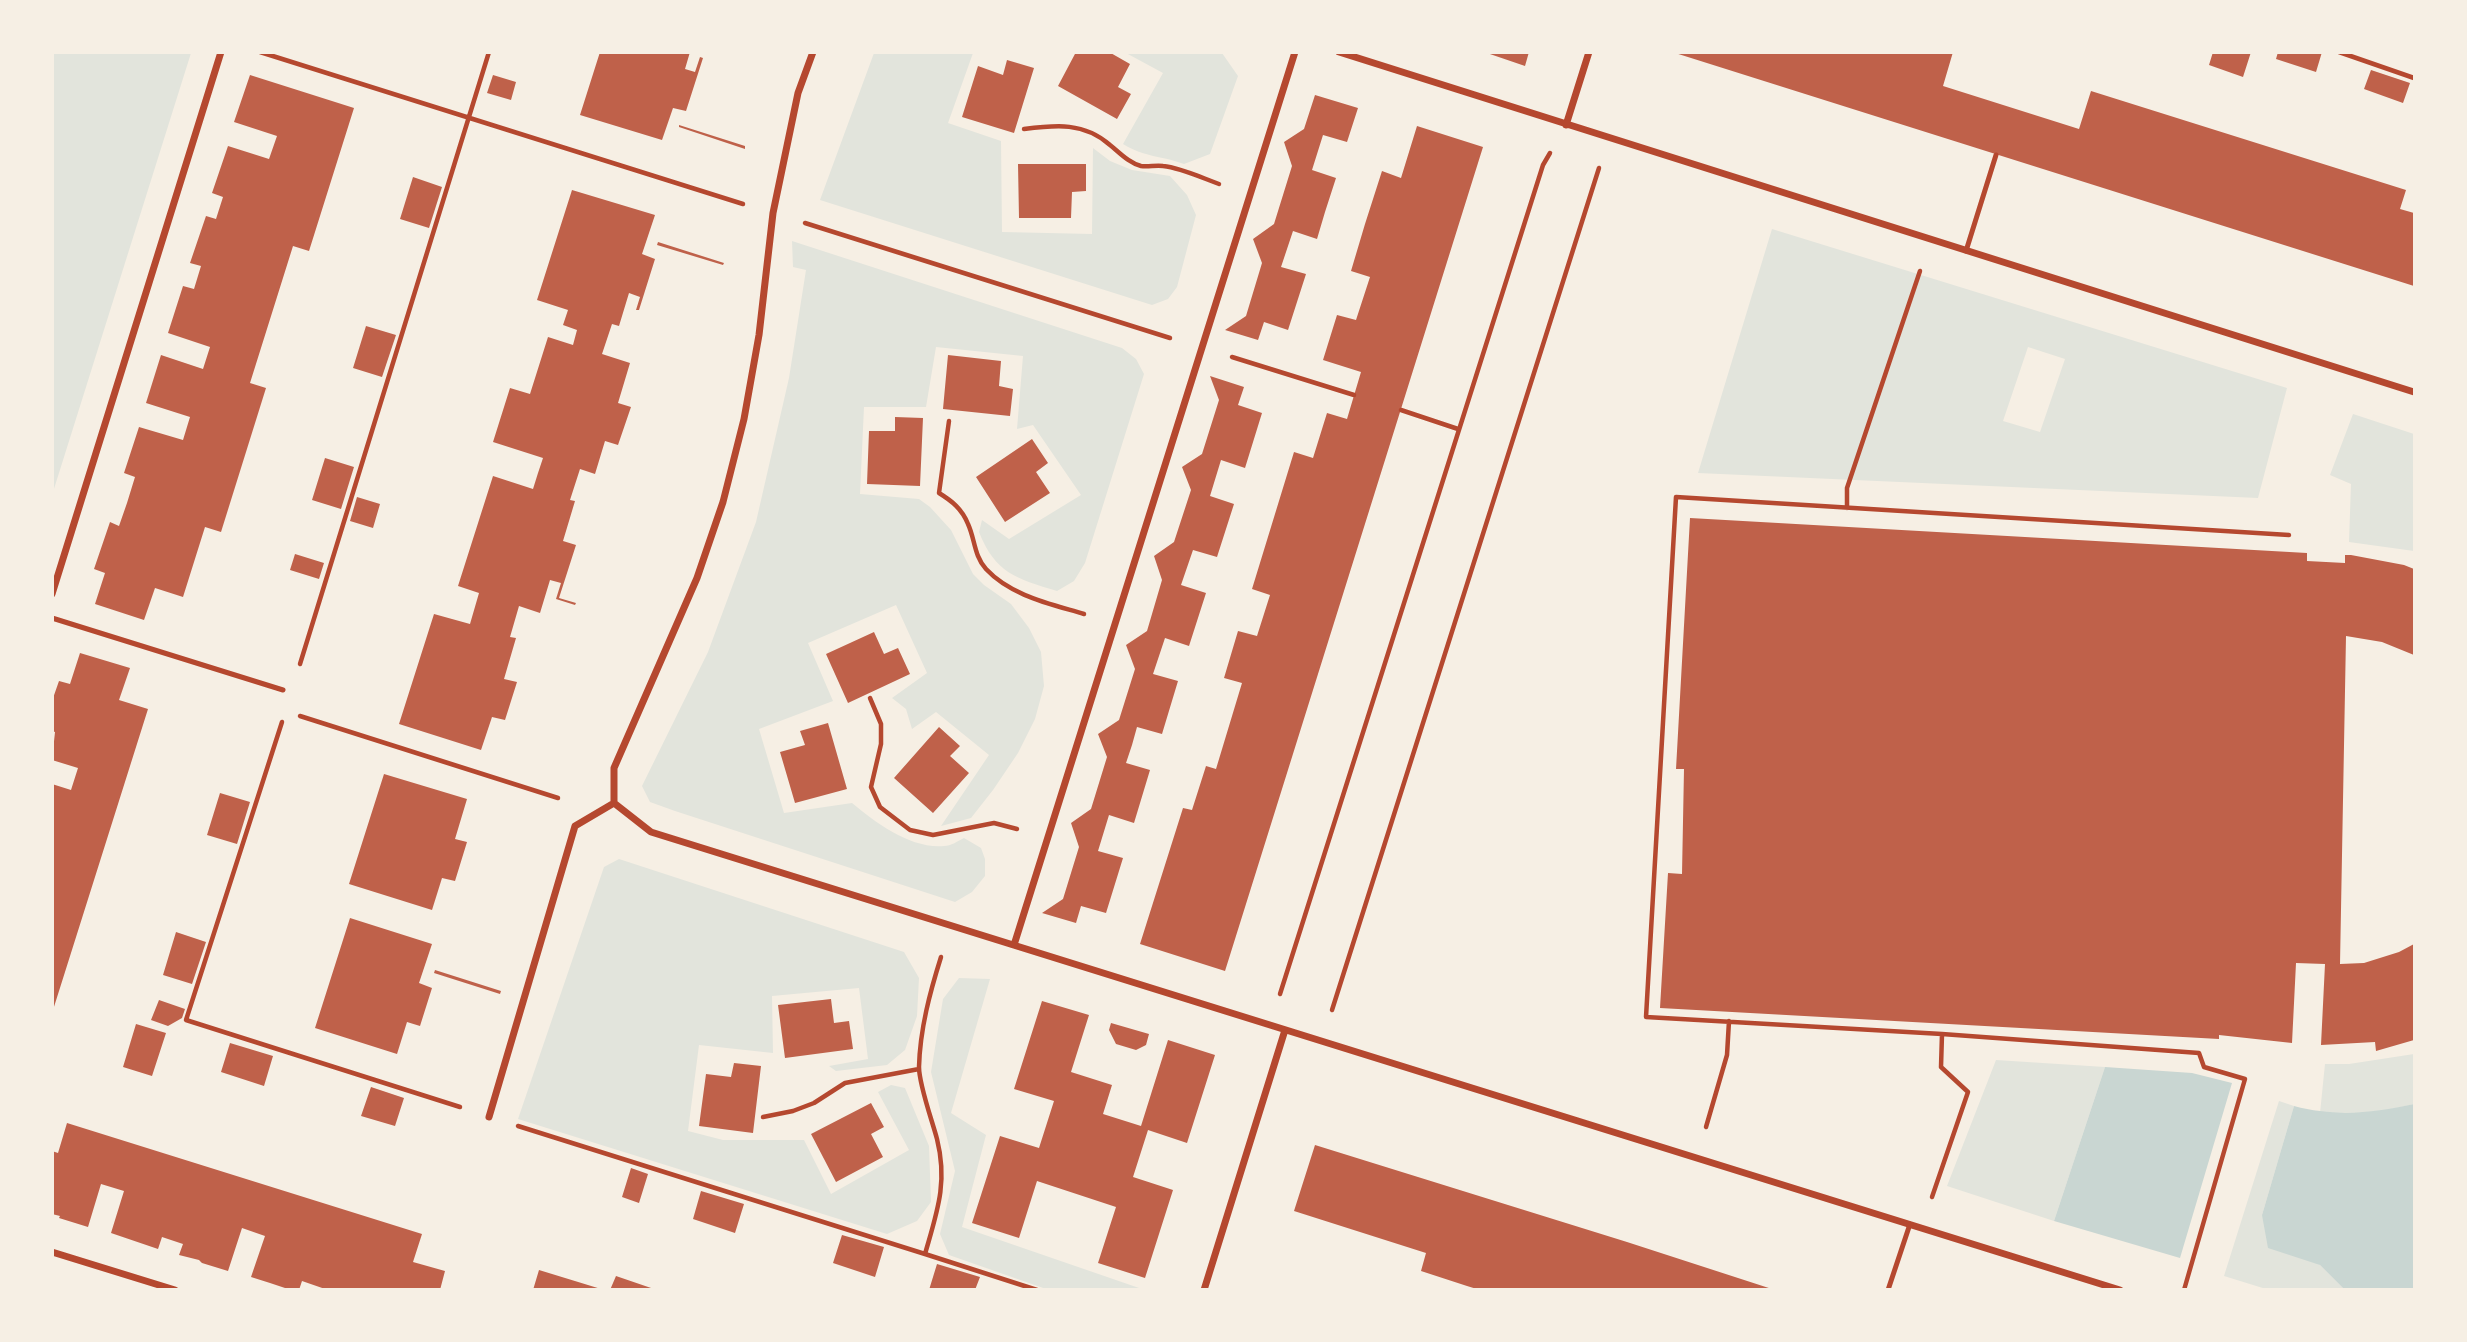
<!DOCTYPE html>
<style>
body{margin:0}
#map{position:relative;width:2467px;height:1342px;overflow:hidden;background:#f6efe4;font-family:"Crimson Pro",serif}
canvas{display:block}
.frame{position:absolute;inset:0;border:54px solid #f6efe4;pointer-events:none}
</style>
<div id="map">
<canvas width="2467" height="1342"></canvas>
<div class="frame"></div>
</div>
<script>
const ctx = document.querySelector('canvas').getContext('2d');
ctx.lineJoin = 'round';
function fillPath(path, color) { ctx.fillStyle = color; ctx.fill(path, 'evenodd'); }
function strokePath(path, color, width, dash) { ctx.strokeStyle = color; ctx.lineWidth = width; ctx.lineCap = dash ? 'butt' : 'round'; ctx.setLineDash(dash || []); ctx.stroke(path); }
const green = new Path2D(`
 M53,52L191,53L53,492L52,53Z
 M973,53L948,123L1001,141L1002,232L1092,234L1093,148L1110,161L1132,170L1170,176L1187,195L1196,215L1177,287L1168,299L1152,305L820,200L874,53Z
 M1126,53H1222L1238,76L1210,154L1184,164C1160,155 1146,158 1123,144L1163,73Z
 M1772,229L2287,388L2258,498L1698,473ZM2028,347L2065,359L2040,432L2003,421Z
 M792,241L1122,348L1136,359L1144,374L1085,563L1074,581L1057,591C1017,579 995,573 979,532L982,520L1009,539L1081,495L1033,425L1017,429L1023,356L936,347L926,407H864L860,494L919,499L930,507L951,530L973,574L984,585L1011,604L1029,628L1041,652L1044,686L1035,719L1018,753L993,790L971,818L941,826L989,755L936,712L912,729L906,709L892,698L927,673L896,605L808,643L833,701L759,729L784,813L852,803C876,823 911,849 944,846C951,846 958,841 964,838L981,848L985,859V876L972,892L955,902L675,811L650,802L642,786L708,652L756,522L789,378L806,270L793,267Z
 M2353,414L2414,434V551L2349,542L2351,484L2330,475Z
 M619,859L904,952L919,978L917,1016L905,1050L887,1065L836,1071L829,1066L868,1059L859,988L772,996L773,1053L699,1045L688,1131L723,1140H804L831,1194L909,1150L878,1092L891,1085L905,1088L929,1146L931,1202L917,1221L887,1234L518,1119L604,867Z
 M959,978L990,979L951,1113L986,1135L962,1227L1142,1289H1046L949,1255L940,1234L955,1171L931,1072L943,999Z
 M2414,1054V1104L2379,1112L2320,1113L2325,1064H2349Z
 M1996,1060L2105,1067L2054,1221L1947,1186Z
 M2279,1101L2294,1106L2262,1215L2320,1265L2344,1289H2266L2224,1276Z`);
const water = new Path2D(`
 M2105,1067L2192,1073L2232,1083L2180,1258L2054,1221Z
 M2414,1104V1289H2344L2320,1265L2268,1248L2262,1215L2294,1106C2335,1117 2374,1113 2414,1104Z`);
const building = new Path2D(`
 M600,52H690L685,69L695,72L700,57L703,58L686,111L673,108L662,140L580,115Z
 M1076,52H1109L1130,64L1118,87L1131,94L1117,119L1058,86Z
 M1484,52H1529L1525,66Z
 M1672,52H1953L1943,86L2079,129L2091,91L2406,190L2400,209L2414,213V286Z
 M2213,52H2251L2243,77L2209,65Z
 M2278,52H2322L2316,72L2276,59Z
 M1007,60L1034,68L1014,133L962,117L978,66L1003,75Z
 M2371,70L2410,83L2403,103L2364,89Z
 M250,75L354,108L309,251L293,246L250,383L266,388L221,532L205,527L183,597L155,588L144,620L95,604L105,573L94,569L110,522L119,526L127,503L135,477L124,473L139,427L183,440L190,417L146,403L161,355L203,369L210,347L168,333L183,286L194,289L201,266L190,263L206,216L216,219L223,197L212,193L228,146L269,159L277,136L234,122Z
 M493,75L516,82L511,100L487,93Z
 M1315,95L1358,108L1347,142L1323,135L1312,170L1336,178L1325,212L1317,239L1293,231L1281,267L1306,274L1288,330L1264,322L1258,340L1225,330L1246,316L1262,263L1253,239L1274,224L1292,166L1284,142L1304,129Z
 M679,125L745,146V149L679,127Z
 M1417,126L1483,147L1225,971L1140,944L1183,808L1192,810L1206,766L1216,769L1242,683L1224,678L1238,631L1257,636L1270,595L1252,589L1294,452L1313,458L1327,413L1347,419L1361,372L1323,360L1337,315L1356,320L1370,277L1351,271L1365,224L1382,171L1401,178Z
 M1018,164H1086V191L1072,192L1071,218H1019Z
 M413,177L442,187L429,228L400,219Z
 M572,190L655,215L642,254L655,259L639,310H636L640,297L629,293L619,326L612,324L602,354L630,363L618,403L631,407L618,445L605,441L595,474L580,469L570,500L575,501L563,541L576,545L559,598L576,603L575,605L556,599L561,583L550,580L540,613L519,606L510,637L516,638L504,679L517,682L505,720L492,717L481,750L399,724L434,614L470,624L479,593L458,586L493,476L533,489L538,473L543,458L493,442L510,388L530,394L548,337L573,345L577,330L563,325L568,310L537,300Z
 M658,242L724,263L723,265L657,245Z
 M366,326L396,335L382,377L353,368Z
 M948,355L1001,361L999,386L1013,389L1010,416L943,409Z
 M1210,376L1244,387L1238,405L1262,413L1245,468L1221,460L1210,496L1234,504L1217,557L1193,550L1181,585L1206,593L1189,646L1165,638L1153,674L1178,681L1162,734L1137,727L1132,745L1126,763L1150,770L1134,823L1109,815L1098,851L1123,858L1106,913L1081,906L1076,923L1042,913L1063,899L1079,847L1071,823L1091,809L1107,757L1098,734L1119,720L1135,669L1126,645L1147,631L1162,580L1154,556L1174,542L1191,490L1182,467L1202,454L1219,400Z
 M895,417L923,418L920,486L867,484L869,431H895Z
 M1032,439L1048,463L1036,472L1050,493L1005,522L976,477Z
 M325,458L354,467L341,509L312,500Z
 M357,497L380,504L373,528L350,521Z
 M1690,518L2307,553V561L2345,563V555H2351L2404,565L2414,569V655L2382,642L2346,636L2340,964L2364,963L2399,952L2414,944V1040L2376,1051L2375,1042L2321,1045L2325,964L2296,963L2292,1043L2219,1035V1039L1660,1008L1668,873L1682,874L1684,769H1676Z
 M295,554L324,563L319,579L290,570Z
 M874,632L884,654L898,648L910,674L848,703L826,654Z
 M80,653L130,668L119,700L148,709L53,1010L52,784L71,790L78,768L52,760L55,732L52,731V701L59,681L70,684Z
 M828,723L847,789L795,803L780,752L805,745L800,731Z
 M939,727L960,746L950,756L969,773L933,813L894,778Z
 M384,774L467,799L455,839L467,842L455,881L442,878L432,910L349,884Z
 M220,793L250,802L237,844L207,835Z
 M350,918L432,944L419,983L432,988L420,1026L407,1022L397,1054L315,1028Z
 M176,932L206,942L192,984L163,975Z
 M435,970L501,991L500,994L434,973Z
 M831,999L834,1023L849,1021L853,1049L785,1058L778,1005Z
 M159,1000L185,1009L182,1018L168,1026L151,1020Z
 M1042,1001L1089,1015L1071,1072L1112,1085L1103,1114L1141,1126L1168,1040L1215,1055L1187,1143L1148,1130L1133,1177L1173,1190L1145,1278L1098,1263L1116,1207L1037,1181L1019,1238L972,1223L1000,1136L1039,1148L1054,1101L1014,1089Z
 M1111,1023L1149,1034L1146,1045L1136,1050L1116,1044L1109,1030Z
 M136,1024L166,1033L152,1076L123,1067Z
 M230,1043L273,1056L264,1086L221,1072Z
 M734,1063L761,1066L753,1133L699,1126L706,1074L731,1077Z
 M371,1087L404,1098L395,1126L361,1116Z
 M871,1103L884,1127L871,1134L883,1157L836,1182L811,1134Z
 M67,1123L422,1234L413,1262L445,1271L440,1290H328L302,1281L299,1290H291L270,1283L251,1277L265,1236L242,1228L228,1271L202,1263L199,1260L179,1255L183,1244L162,1237L158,1249L111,1233L124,1191L101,1184L88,1227L59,1218L60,1216L52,1214V1151L58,1153Z
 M1315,1145L1627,1242L1775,1290H1480L1467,1286L1421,1271L1426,1253L1294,1211Z
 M631,1168L648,1174L639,1203L622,1197Z
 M701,1191L744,1204L735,1233L693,1219Z
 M842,1235L884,1247L875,1277L833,1263Z
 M937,1264L980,1277L975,1290H929Z
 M539,1270L601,1289V1290H533Z
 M616,1276L654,1289V1290H610Z`);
const path = new Path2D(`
 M260,52L743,204
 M2339,52L2414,78
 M1024,129C1056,125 1084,122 1110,145C1120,153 1129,163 1141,166C1148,167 1156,165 1163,166C1182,168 1202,178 1219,184
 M805,223L1170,338
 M1232,357L1354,395
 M1401,410L1458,429
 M949,421L939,493C952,501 962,509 968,524C975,539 974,556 986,569C1011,596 1051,604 1084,614
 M1847,508V488L1920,271
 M300,664L489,52
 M870,698L881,724V744L871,787L880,807L910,830L933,835L994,823L1017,829
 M300,716L558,798
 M282,722L186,1020L460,1107
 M941,957C930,992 920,1029 919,1067C919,1085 932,1120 937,1139C948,1183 937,1212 925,1254L1037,1290
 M1280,994L1543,165L1550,153
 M1332,1010L1599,168
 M763,1117L793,1111L814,1103L845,1083L919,1069
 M518,1126L925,1254
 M1706,1127L1727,1055L1729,1021
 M1932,1197L1968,1092L1941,1067L1942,1034
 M2184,1290L2245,1079L2204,1067L2199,1053L1942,1034L1646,1017L1676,497L2289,535`);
const service = new Path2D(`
 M1966,251L1996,155
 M52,618L283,690
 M1888,1290L1910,1224`);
const minor = new Path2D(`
 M1339,52L2414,392
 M1566,125L1589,52
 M52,594L221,52
 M614,803L651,832L2120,1290
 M1014,945L1295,52
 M489,1117L575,826L614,803V768L697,578L723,502L744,419L759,335L773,213L798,93L813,52
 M52,1252L175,1290
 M1204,1290L1285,1030`);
fillPath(green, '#e2e4dc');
fillPath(water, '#c9d6d2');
fillPath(building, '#bf614a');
strokePath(path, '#b5482f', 4.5);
strokePath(service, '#b5482f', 5);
strokePath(minor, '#b5482f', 7);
</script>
